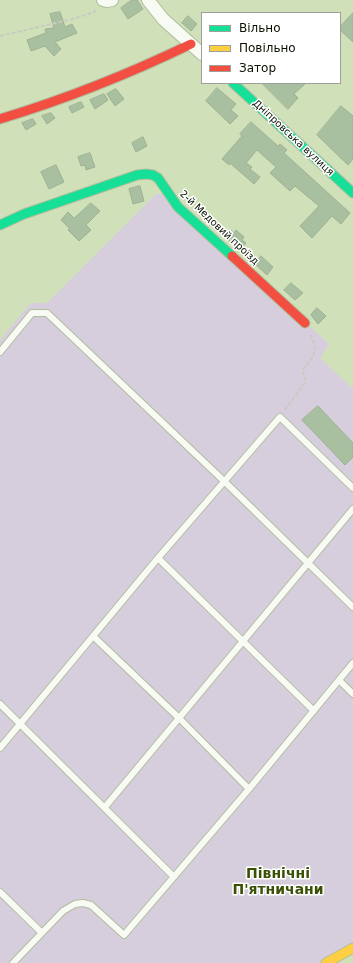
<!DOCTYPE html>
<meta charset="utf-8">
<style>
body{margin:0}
#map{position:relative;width:353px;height:963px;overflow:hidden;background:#d0e0b8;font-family:"DejaVu Sans",sans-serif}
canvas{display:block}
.legend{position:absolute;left:201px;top:12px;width:140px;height:72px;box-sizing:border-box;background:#fff;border:1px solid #9da099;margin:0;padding:5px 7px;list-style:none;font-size:12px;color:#091200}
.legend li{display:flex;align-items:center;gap:8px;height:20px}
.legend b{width:20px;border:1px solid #9da099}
</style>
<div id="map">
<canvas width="353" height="963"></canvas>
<ul class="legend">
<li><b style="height:5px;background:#16e098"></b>Вільно</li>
<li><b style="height:5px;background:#ffcf43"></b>Повільно</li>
<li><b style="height:5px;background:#f24e42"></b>Затор</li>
</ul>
</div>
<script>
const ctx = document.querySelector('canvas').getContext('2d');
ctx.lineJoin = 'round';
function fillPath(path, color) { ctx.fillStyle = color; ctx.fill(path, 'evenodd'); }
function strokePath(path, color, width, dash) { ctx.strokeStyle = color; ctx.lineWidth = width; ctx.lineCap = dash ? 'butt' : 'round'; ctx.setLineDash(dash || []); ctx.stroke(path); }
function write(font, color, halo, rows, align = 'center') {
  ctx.font = font + ' "DejaVu Sans",sans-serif'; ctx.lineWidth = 3; ctx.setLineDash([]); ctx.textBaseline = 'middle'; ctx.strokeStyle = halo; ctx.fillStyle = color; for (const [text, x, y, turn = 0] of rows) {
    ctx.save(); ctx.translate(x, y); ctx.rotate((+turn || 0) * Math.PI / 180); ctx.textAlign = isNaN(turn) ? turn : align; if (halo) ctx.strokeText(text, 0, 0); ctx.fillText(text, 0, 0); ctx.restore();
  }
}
const green = new Path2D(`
 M168,193L329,344L320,358L353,389V948L326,963H0V340L31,303H47L156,194Z`);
const building = new Path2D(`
 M132,0H137L143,9L128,19L121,8Z
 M60,12L65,27L72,24L77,33L55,42L61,49L54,56L45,46L31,51L27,40L46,33L45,29L54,28L50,14Z
 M353,13V42L340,30V27Z
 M188,16L197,24L191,31L182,23Z
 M262,83H306L294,94L298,98L288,109Z
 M217,88L236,104L231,110L238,116L230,124L206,101Z
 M116,89L124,99L115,106L107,94Z
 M104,94L108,100L95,109L90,100Z
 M81,102L84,107L72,113L69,107Z
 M341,106L353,116V159L348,165L317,135Z
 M51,113L55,118L47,124L42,116Z
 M33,119L36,124L26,130L22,123Z
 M251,122L278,146L280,144L287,150L284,153L350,213L341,224L332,216L312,238L300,226L319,206L295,186L290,191L270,173L276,167L257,150L246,163L252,167L250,169L260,177L254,184L230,163L229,165L222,159L242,136L240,134Z
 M143,137L147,146L136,152L132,143Z
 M90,153L95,167L86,170L85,165L81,166L78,157Z
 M56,165L64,182L49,189L41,172Z
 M140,186L144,201L133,204L129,189Z
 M91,203L100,211L86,225L91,230L79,241L68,230L70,229L61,220L68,212L74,218Z
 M231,230L234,233L236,230L244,237L242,240L246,243L240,250L225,237Z
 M261,256L273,267L267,275L255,264Z
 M291,283L303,293L295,300L284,290Z
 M317,308L326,316L318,324L311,315Z
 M318,406L353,443V457L345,465L302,420Z`);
const path = new Path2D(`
 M0,36L73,19L94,12L97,9
 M285,410L306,381L302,371C313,357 319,353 311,335`);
const lane = new Path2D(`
 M0,352L32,313H47L224,481L353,607
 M158,558L314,711
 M93,636L179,718L249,789
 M339,680L353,694
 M0,704L174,877
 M0,748L158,558L280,417L353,488
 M105,807L353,509
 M0,892L42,933
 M13,963L63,911L75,904L83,903L91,905L124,935L249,789L353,663`);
const street = new Path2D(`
 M103,0L107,1L112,0
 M148,0L163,19L202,54`);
const fast = new Path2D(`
 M233,83L353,193
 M0,225L24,214L137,175L146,174L153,175L158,178L178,207L232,256`);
const slow = new Path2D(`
 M326,963L353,948`);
const jam = new Path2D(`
 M0,119C66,99 129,74 191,44
 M232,256L305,323`);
const streetNames = [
 ["Дніпровська вулиця",293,138,43],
 ["2-й Медовий проїзд",219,228,43]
];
const districtNames = [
 ["Північні",278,874],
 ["П'ятничани",278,890]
];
fillPath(green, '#d7cedd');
fillPath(building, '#a9c0a0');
strokePath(building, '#9eb094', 1);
strokePath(lane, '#b0bd9d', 8);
strokePath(street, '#b0bd9d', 14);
strokePath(fast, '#b0bd9d', 11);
strokePath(slow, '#b0bd9d', 11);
strokePath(jam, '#b0bd9d', 11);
strokePath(path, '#c7cbc0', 2, [4, 2]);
strokePath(lane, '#f8faf4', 6);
strokePath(street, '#f8faf4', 12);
strokePath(fast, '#16e098', 9);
strokePath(slow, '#ffcf43', 9);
strokePath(jam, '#f24e42', 9);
write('10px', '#091200', '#fff', streetNames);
write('bold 14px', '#3a5005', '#fff', districtNames);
</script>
